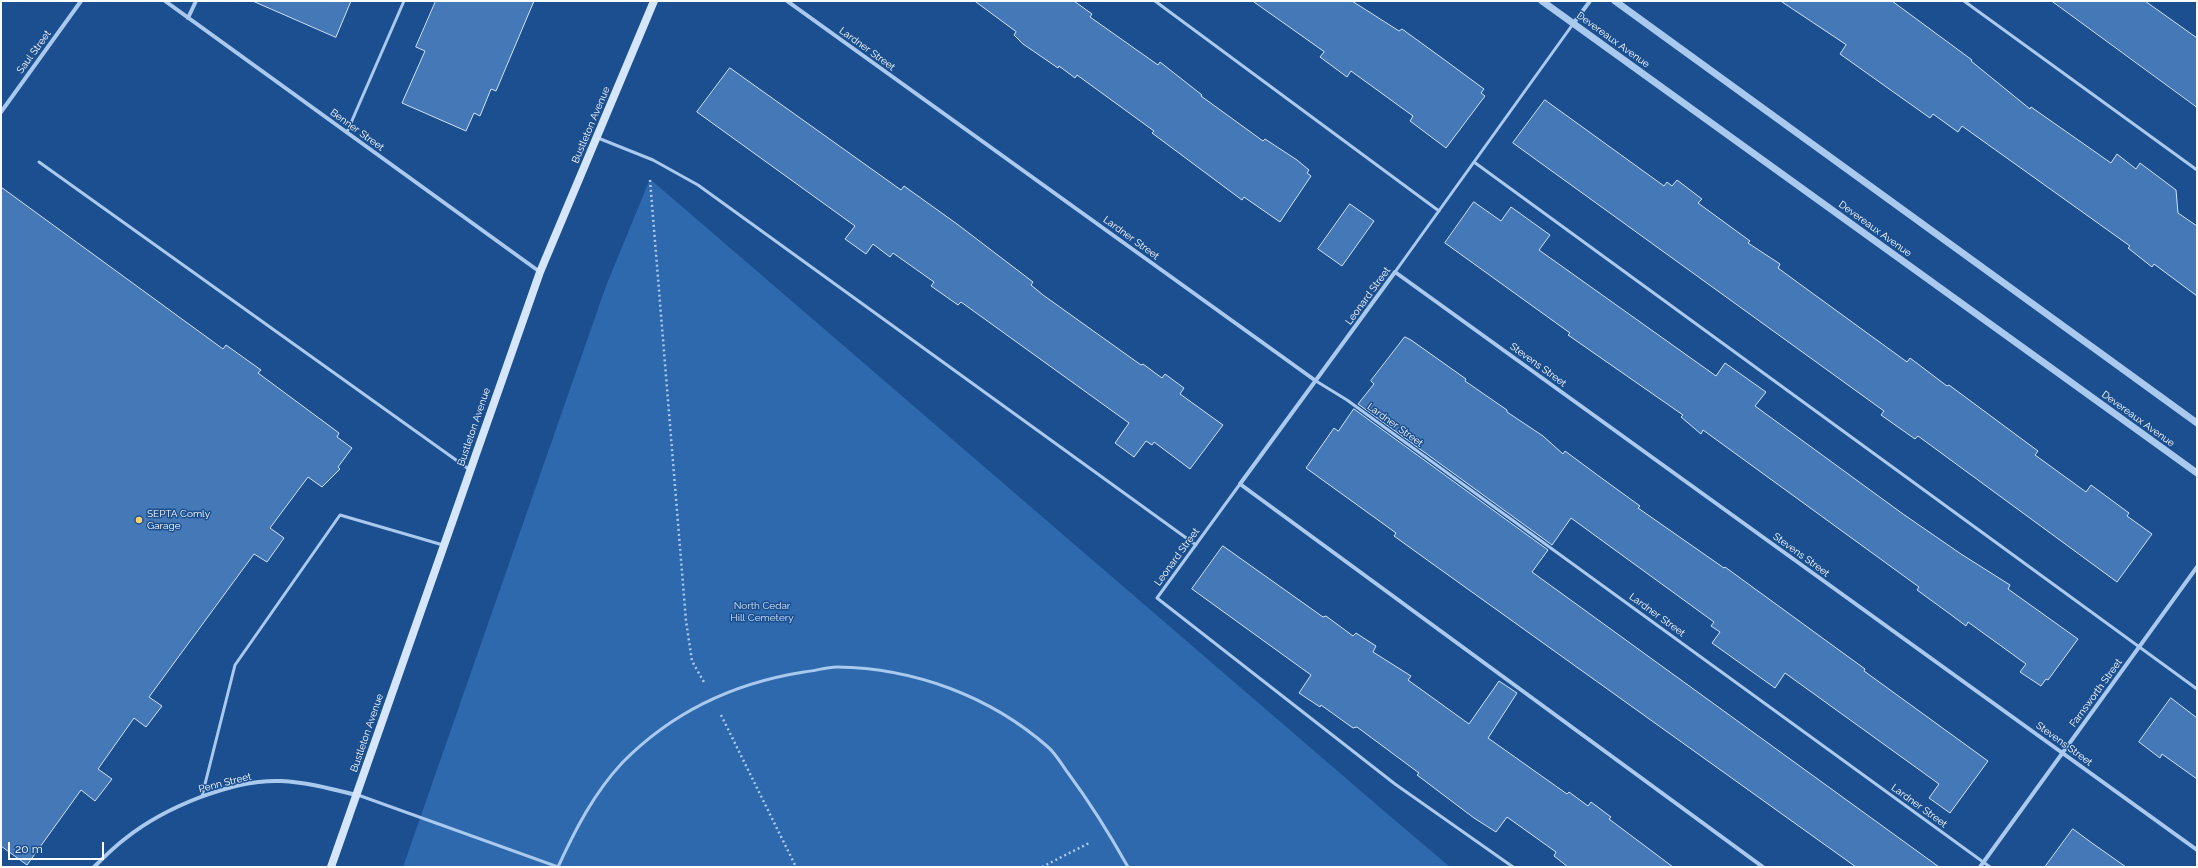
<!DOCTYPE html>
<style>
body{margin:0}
#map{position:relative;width:2198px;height:868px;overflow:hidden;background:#1b4f8f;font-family:Raleway,sans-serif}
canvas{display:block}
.frame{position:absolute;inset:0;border:2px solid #fff;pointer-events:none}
.scale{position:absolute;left:8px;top:842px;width:96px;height:18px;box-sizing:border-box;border:2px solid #fff;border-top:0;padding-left:5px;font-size:12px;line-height:14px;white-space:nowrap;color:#fff;-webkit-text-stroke:3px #1b4f8f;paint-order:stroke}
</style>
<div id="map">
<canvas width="2198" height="868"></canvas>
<div class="frame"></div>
<div class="scale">20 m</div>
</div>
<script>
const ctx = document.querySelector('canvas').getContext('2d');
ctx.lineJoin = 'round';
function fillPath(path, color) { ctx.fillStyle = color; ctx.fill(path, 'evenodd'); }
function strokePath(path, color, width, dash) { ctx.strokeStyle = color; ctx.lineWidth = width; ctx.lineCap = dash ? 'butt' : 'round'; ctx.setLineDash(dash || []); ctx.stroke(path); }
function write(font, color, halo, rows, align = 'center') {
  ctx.font = font + ' Raleway,sans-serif'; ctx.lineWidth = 3; ctx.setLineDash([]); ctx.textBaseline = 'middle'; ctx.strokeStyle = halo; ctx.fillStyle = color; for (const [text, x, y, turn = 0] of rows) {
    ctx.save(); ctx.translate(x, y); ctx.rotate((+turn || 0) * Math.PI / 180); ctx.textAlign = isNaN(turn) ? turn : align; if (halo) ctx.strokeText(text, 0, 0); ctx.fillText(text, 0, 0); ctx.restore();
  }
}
const green = new Path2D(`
 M650,179L1384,811L1450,867H403L606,286Z`);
const building = new Path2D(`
 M253,1H351L336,37Z
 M436,1H534L496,91L491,89L480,116L474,113L466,131L402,103L425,51L416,47Z
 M975,1H1074L1092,14L1090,17L1158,65L1160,62L1202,95L1201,96L1263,141L1265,139L1297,160L1309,170L1307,173L1311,176L1280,222L1244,197L1242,200L1152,133L1154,131L1077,75L1075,78L1059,66L1058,68L1023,44L1014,35L1016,32Z
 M1253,1H1352L1399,31L1402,29L1442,58L1484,89L1481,93L1485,96L1446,148L1410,121L1413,116L1351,71L1347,77L1320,57L1324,52Z
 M1781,1H1892L1972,60L1971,61L2030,109L2031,107L2111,163L2117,154L2136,169L2140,163L2176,190L2178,213L2197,226V296L2154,264L2152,267L2128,248L2130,246L1962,126L1958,132L1933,114L1930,118L1840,54L1846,45Z
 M2052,1H2145L2197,38V107Z
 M730,68L901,190L904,186L957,224L1033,282L1031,285L1043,295L1141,365L1143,364L1162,378L1165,374L1184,388L1180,394L1223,425L1190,469L1154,442L1152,445L1146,441L1134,457L1115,443L1129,423L961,302L958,305L931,286L934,282L893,253L890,257L873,244L866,254L845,239L855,226L697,112Z
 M1545,100L1664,186L1667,182L1672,186L1677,180L1702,199L1698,203L1750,241L1748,243L1780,264L1778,268L1797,282L1907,362L1910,358L1947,386L1949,385L2038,451L2035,455L2086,492L2091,485L2129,513L2127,516L2152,534L2117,582L1918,436L1915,439L1881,415L1884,411L1513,143Z
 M1,187L223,349L226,345L261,370L258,373L339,433L337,437L352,448L338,467L340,469L322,487L308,477L270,528L284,538L267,562L254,554L149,697L162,706L146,727L134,718L98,769L112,779L95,801L81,790L27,865L1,846Z
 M1474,202L1501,221L1511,207L1550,235L1539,250L1716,376L1725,363L1766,392L1755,406L1903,514L1961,554L2010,585L2008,589L2078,639L2048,680L2046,679L2041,686L2020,672L2026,664L1968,622L1966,626L1950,614L1917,590L1919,587L1703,430L1701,434L1681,417L1683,415L1568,335L1570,333L1445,243Z
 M1350,204L1374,221L1342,266L1318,249Z
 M1405,337L1411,340L1466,379L1465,381L1507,410V412L1543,436L1563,454L1565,451L1596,474L1640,506L1638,508L1724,568L1725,567L1865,669L1864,671L1988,761L1950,813L1929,798L1939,784L1785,673L1775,688L1712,643L1720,632L1711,626L1714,622L1571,518L1552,545L1358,404L1374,384L1371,381Z
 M1354,409L1548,550L1532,572L1939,867H1856L1430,562L1394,536L1396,533L1306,468L1334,428L1338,431Z
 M1223,546L1323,617L1326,616L1353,636L1356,633L1376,646L1373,652L1411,676L1408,680L1469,724L1499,681L1517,693L1488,738L1567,794L1569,792L1588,806L1591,802L1611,817L1609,819L1673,867H1568L1554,856L1556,852L1507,817L1496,832L1474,818L1417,775L1419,773L1357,727L1353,728L1321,705L1320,707L1299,693L1311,675L1192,589Z
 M2171,698L2197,718V779L2162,754L2160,758L2139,742Z
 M2073,829L2092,843L2126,867H2045Z`);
const path = new Path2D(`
 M650,180L686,621L692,661L705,684
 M721,715L796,867
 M1042,867L1091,842`);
const service = new Path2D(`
 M1155,1L1439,211
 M1964,1L2197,170
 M347,132L404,1
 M598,138L653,160L698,185L1196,545
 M39,162L470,470
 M1474,162L2197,689
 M1395,272L1573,24
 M1316,381L1347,400L1990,867
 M1240,484L1157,598L1395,784L1513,867
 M358,795L558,867
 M202,796L235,665L340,515L443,545
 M558,867C575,830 594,793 622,763C672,712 734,683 804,672C815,671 826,667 837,667C914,668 990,696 1048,747C1056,754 1062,765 1068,773C1091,804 1109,833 1128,867`);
const minor = new Path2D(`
 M165,1L540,272
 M787,1L1316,381
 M188,18L196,1
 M1573,24L1590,1
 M1,112L81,1
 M94,867C104,857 114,847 126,838C164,808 232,779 281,781C306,782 332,789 356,795
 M1763,867L1240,484L1395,272L2197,850
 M1980,867L2197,567`);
const tertiary = new Path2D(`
 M1542,1L2197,473
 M1615,1L2197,423`);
const secondary = new Path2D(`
 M331,867L540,272L654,1`);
const markers = [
 [139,520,4,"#ffd166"]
];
const streetNames = [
 ["Devereaux Avenue",1613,40,36],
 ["Lardner Street",867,49,36],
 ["Saul Street",34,52,-54],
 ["Bustleton Avenue",591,125,-67],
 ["Benner Street",357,130,36],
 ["Devereaux Avenue",1875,229,36],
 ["Lardner Street",1131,238,36],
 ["Leonard Street",1368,296,-54],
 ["Stevens Street",1538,365,36],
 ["Devereaux Avenue",2138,419,36],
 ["Lardner Street",1395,425,36],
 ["Bustleton Avenue",474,427,-71],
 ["Stevens Street",1801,555,36],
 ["Leonard Street",1177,557,-54],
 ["Lardner Street",1657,615,36],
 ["Farnsworth Street",2096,693,-54],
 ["Bustleton Avenue",367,733,-71],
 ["Stevens Street",2064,744,36],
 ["Penn Street",225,783,-14],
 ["Lardner Street",1919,806,36]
];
const poiNames = [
 ["SEPTA Comly",147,514],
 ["Garage",147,526]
];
const parkNames = [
 ["North Cedar",762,606],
 ["Hill Cemetery",762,618]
];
fillPath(green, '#2e69ad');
fillPath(building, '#4478b7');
strokePath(building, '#cfe3fa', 1);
strokePath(path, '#a9c9ee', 2.5, [2, 3]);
strokePath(service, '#a9c9ee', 3);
strokePath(minor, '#a9c9ee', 4);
strokePath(tertiary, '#a9c9ee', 7);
strokePath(secondary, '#d6e6fa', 8);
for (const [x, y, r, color] of markers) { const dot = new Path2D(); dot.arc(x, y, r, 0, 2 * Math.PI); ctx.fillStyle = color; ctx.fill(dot); strokePath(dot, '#1b4f8f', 1.5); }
write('10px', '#fff', '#1b4f8f', streetNames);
write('10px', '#fff', '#1b4f8f', poiNames, 'left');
write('10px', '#cfe3fa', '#1b4f8f', parkNames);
</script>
